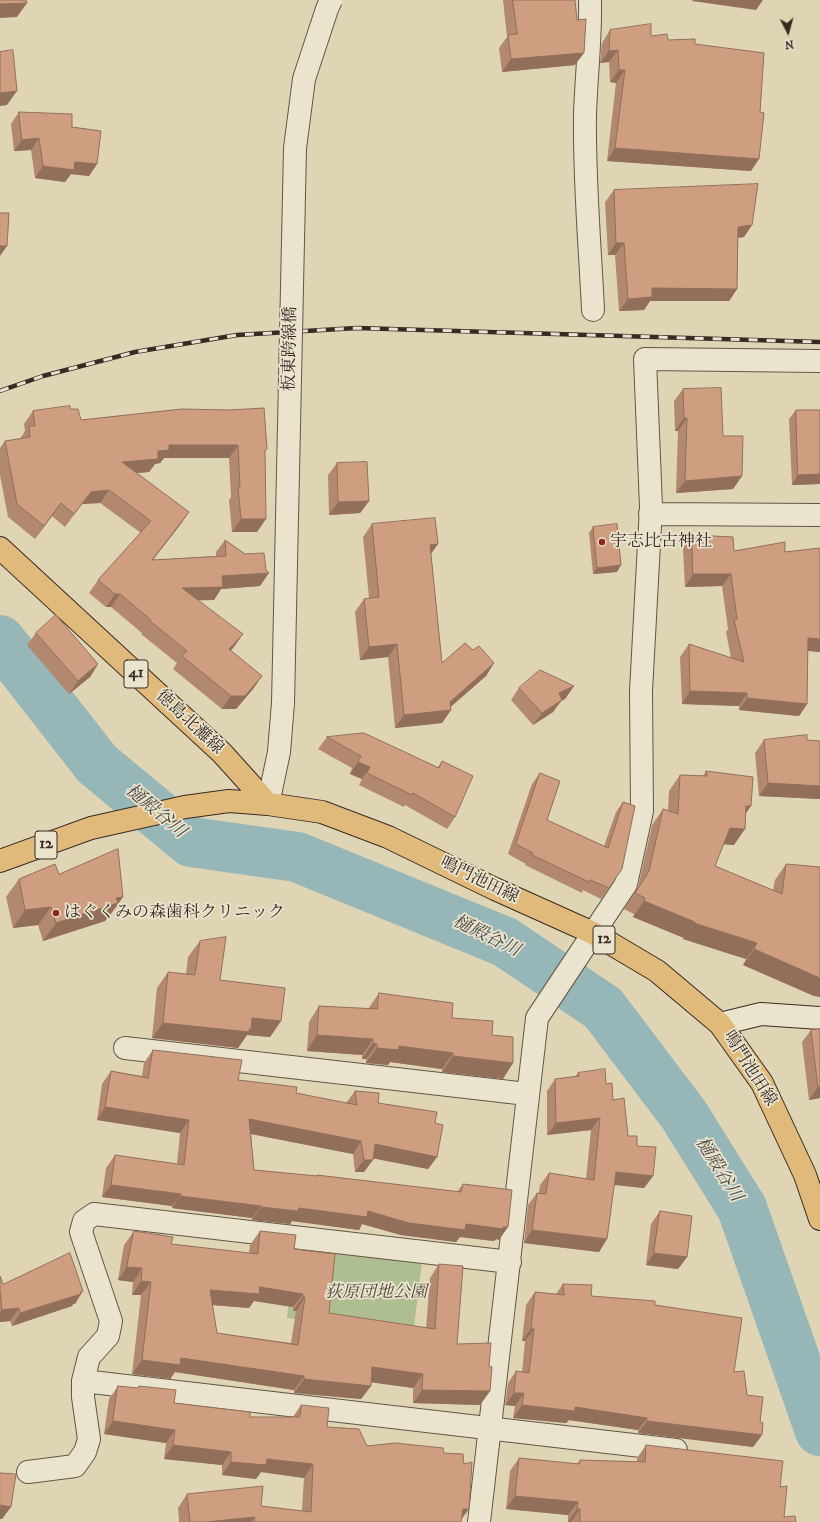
<!DOCTYPE html>
<meta charset="utf-8">
<style>
body{margin:0}
#map{position:relative;width:820px;height:1522px;overflow:hidden;background:#dfd5b5;font-family:"IM FELL DW Pica",serif}
canvas{display:block}
.north{position:absolute;left:768px;top:12px;width:40px;height:40px;-webkit-text-stroke:3px #eae4cf;paint-order:stroke;rotate:174deg;font-size:11px;font-weight:700;line-height:16px;text-align:center;color:#392a23}
.north::after{content:'';display:block;margin:auto;width:14px;height:18px;background:#392a23;clip-path:polygon(50% 0,100% 100%,50% 72%,0 100%)}
</style>
<div id="map">
<canvas width="820" height="1522"></canvas>
<div class="north">N</div>
</div>
<script>
const ctx = document.querySelector('canvas').getContext('2d');
ctx.lineJoin = 'round';
function fillPath(path, color) { ctx.fillStyle = color; ctx.fill(path, 'evenodd'); }
function strokePath(path, color, width, dash) { ctx.strokeStyle = color; ctx.lineWidth = width; ctx.lineCap = dash ? 'butt' : 'round'; ctx.setLineDash(dash || []); ctx.stroke(path); }
function write(font, color, halo, rows, align = 'center') {
  ctx.font = font + ' "IM FELL DW Pica","Noto Serif JP",serif'; ctx.lineWidth = 3.5; ctx.setLineDash([]); ctx.textBaseline = 'middle'; ctx.strokeStyle = halo; ctx.fillStyle = color; for (const [text, x, y, turn = 0] of rows) {
    ctx.save(); ctx.translate(x, y); ctx.rotate((+turn || 0) * Math.PI / 180); ctx.textAlign = isNaN(turn) ? turn : align; if (halo) ctx.strokeText(text, 0, 0); ctx.fillText(text, 0, 0); ctx.restore();
  }
}
const green = new Path2D(`
 M294,1246L422,1263L413,1335L287,1318Z`);
const river = new Path2D(`
 M0,640L97,764L191,842L297,857L505,942L603,1008L684,1115L742,1208L820,1431`);
const minor = new Path2D(`
 M590,0C591,39 586,77 585,116C584,180 590,246 593,310
 M650,514L820,515
 M125,1048L527,1094
 M83,1381L89,1357L108,1336L111,1321L81,1232L84,1221L94,1214L510,1262
 M28,1472L75,1466L85,1452L89,1439L83,1397V1381L676,1450
 M479,1522L537,1018L626,884L642,811L641,691L651,507L645,359L820,361`);
const tertiary = new Path2D(`
 M268,804L279,752L283,703`);
const secondary = new Path2D(`
 M720,1024L761,1014L820,1018`);
const primary = new Path2D(`
 M0,548L222,753L268,804
 M0,861L91,828L185,807L229,801L268,804L322,812L388,837L495,889L593,933L657,971L720,1024L762,1083L805,1175L820,1219`);
const rail = new Path2D(`
 M0,391L43,376L135,352L237,335L357,328L820,342`);
const tertiaryBridge = new Path2D(`
 M283,703L295,148L304,79L327,9L331,0`);
const wall = new Path2D(`
 M503,0H575V65L502,72L499,48L507,37Z
 M610,30L651,36L668,40L695,44L751,171L607,161L616,83L610,82L609,62L600,63L602,43Z
 M19,112L72,127L97,164L89,176L71,174L65,182L35,178L31,150L14,151L11,124Z
 M614,190L752,225L744,237L738,238L737,289L729,301H650L644,310L619,311L615,255H608L605,202Z
 M683,389L723,436L742,476L733,489L676,493L678,431H675L674,401Z
 M70,409L81,420L182,409L265,452L257,532H232L229,500L231,497L229,458H164L160,463L155,464L149,472L136,473L189,512L180,525L153,560L216,556V552L225,540L260,586L221,589L214,600H198L234,647L230,650L262,676L253,689L236,709H222L173,669L177,663L141,634L142,633L111,607H106L89,593L98,580L141,533L100,503L82,504L65,527L52,516L35,539L8,517L0,475V448L5,441L20,439L25,431L24,424L33,411Z
 M796,410H820V484L792,485L789,419Z
 M337,463L369,501L360,513L329,515L328,475Z
 M372,524L438,544L431,554L442,663L473,650L494,663L486,676L451,706V710L442,723L395,728L388,657L360,660L355,612L364,599L369,598L363,537Z
 M593,527L617,572L593,574L589,533Z
 M692,535L734,551L785,552L820,548V652L808,651L807,704L799,716L739,710V706L682,704L680,657L689,644L731,658L726,632L728,629L722,586L685,587L683,548Z
 M36,633L98,664L90,677L69,694L27,645Z
 M574,686L565,699L561,701L553,712L533,725L511,700L519,688Z
 M327,737L438,767L442,761L455,817L447,829L405,805L404,807L359,785L362,779L350,774L352,768L318,749Z
 M764,740H807L820,741V799L759,796L755,753Z
 M706,771L745,814L734,845L723,844L715,866L773,890L775,880L786,864L814,996L743,965L746,959L683,939L684,938L633,917L634,914L624,909L638,887L652,825L663,809L668,810L669,791L680,775L703,776Z
 M540,773L547,820L604,846L616,812L623,802L609,888L601,899L583,890L582,893L525,865L526,864L508,854L532,784Z
 M59,874L123,897L110,915L105,921L43,941L38,925L13,928L6,897L19,879Z
 M200,941L220,980L281,1021L270,1037L247,1035L238,1048L152,1038L157,988L168,972L186,974L188,957Z
 M379,993L452,1018L492,1035L503,1079L442,1072V1069L390,1062L388,1065L366,1063V1059H362V1055L307,1051L309,1022L319,1006L368,1009Z
 M811,1030L820,1098L809,1100L802,1042Z
 M153,1050L238,1080L296,1093L346,1103L355,1091L378,1103L435,1123L437,1157L428,1169L373,1158L364,1172H355L353,1154L251,1134L254,1170L316,1176L317,1175L457,1192L463,1184L499,1240L496,1239L494,1241L460,1237L456,1242L401,1235L362,1224L359,1230L292,1221L290,1224L252,1220V1218L172,1208V1206L102,1197L106,1168L115,1155L177,1164L180,1133L97,1120L102,1084L111,1071L142,1076L144,1063Z
 M578,1073L606,1084L613,1100L628,1136L637,1146L653,1176L644,1188L614,1185L607,1239L599,1252L524,1243L528,1205L537,1193H539L540,1185L549,1173L586,1179L591,1130L547,1135V1091L555,1079L575,1077Z
 M660,1211L687,1257L678,1269L646,1265L651,1224Z
 M134,1231L171,1244L249,1253L250,1245L260,1231L294,1249L329,1313L426,1328L430,1278L439,1264L457,1344L489,1366L490,1391L480,1405L413,1403V1388L371,1382V1386L361,1399L294,1393V1390L175,1372L170,1379L132,1374L141,1295H132L133,1282L118,1280L124,1245ZM254,1301L293,1307V1311H296L291,1343L217,1333L212,1305L249,1308Z
 M0,1276L3,1284L75,1304H73L72,1306L12,1326L10,1321L0,1322Z
 M563,1284L591,1296L655,1305L734,1372L747,1395L760,1422L762,1435L753,1447L638,1433V1430L569,1420L566,1423L513,1418L515,1406L505,1405L508,1383L516,1371L522,1372L525,1341H522L526,1305L535,1292L556,1294Z
 M118,1386L137,1388L139,1386L174,1403L250,1417H293L301,1405L327,1427L367,1446L444,1453L469,1509L461,1520V1522H179L178,1508L187,1494L261,1506L302,1511L304,1478L261,1472L256,1479L222,1475V1465L164,1459L166,1443L104,1434L109,1399Z
 M646,1445L780,1487L784,1517L796,1522H568V1515L506,1509L510,1471L519,1458L577,1464L580,1460L637,1462V1458Z`);
const shadedWall = new Path2D(`
 M693,0H763L756,10L692,1Z
 M27,3L17,17L0,18V4Z
 M618,50L609,62L600,63L609,51Z
 M584,53L575,65L502,72L511,59Z
 M619,70H625L616,83L610,82Z
 M17,91L7,105L0,106V93Z
 M39,138L31,150L14,151L22,140Z
 M615,148L759,159L751,171L607,161Z
 M75,162L97,164L89,176L71,174L65,182L35,178L43,166Z
 M752,225L744,237L729,239L738,227Z
 M616,243H624L615,255H608Z
 M0,246H7L0,256Z
 M652,288L737,289L729,301H650L644,310L619,311L628,299Z
 M684,418H687L678,431H675Z
 M169,445H238L229,458H164L160,463L155,464L149,472L113,475L122,462L158,451Z
 M820,474V484L792,485L798,475Z
 M742,476L733,489L676,493L685,481Z
 M109,490L100,503L82,504L65,527L91,492Z
 M369,501L360,513L329,515L338,502Z
 M61,503L52,516L35,539L44,526Z
 M189,512L180,525L143,572L152,560Z
 M241,519H266L257,532H232Z
 M438,544L429,556L430,545Z
 M621,565L617,572L593,574L597,568Z
 M269,573L260,586L221,589L214,600L173,601L182,588L222,576Z
 M693,574H731L722,586L685,587Z
 M115,594H120L111,607H106Z
 M243,634L234,647L220,662L229,649Z
 M808,638L820,639V652L800,650Z
 M397,644L388,657L360,660L369,647Z
 M494,663L486,676L446,711L451,710L442,723L395,728L404,715L450,702Z
 M98,664L90,677L69,694L78,681Z
 M262,676L253,689L236,709H222L231,696Z
 M574,686L565,699L561,701L553,712L533,725L542,713L559,693Z
 M690,691L747,693L739,706L682,704Z
 M747,698L807,704L799,716L739,710Z
 M358,762L370,767L362,779L350,774Z
 M768,783L820,786V799L759,796Z
 M746,806H751L740,822Z
 M730,828L745,829L734,845L719,844Z
 M123,897L110,915L105,921L43,941L56,923L116,898Z
 M644,901L695,922L684,938L633,917Z
 M51,907L38,925L13,928L25,910Z
 M694,923L757,943L746,959L683,939Z
 M754,949L820,978V997L814,996L743,965Z
 M252,1018L281,1021L270,1037L247,1035L238,1048L152,1038L163,1023Z
 M317,1035L373,1039L362,1055L307,1051Z
 M373,1043L377,1044L366,1059H362Z
 M399,1046L453,1053L442,1069L390,1062L388,1065L366,1063L377,1048Z
 M453,1056L513,1063L503,1079L442,1072Z
 M818,1087H820V1098L809,1100Z
 M105,1107L189,1120L180,1133L97,1120Z
 M600,1118L591,1130L547,1135L556,1123Z
 M249,1119L361,1141L353,1154L241,1132Z
 M375,1144L437,1157L428,1169L366,1157Z
 M364,1160H373L364,1172H355Z
 M616,1172L653,1176L644,1188L607,1184Z
 M111,1185L181,1194L172,1206L102,1197Z
 M180,1196L261,1206L252,1218L172,1208Z
 M261,1207L299,1208L368,1211L466,1224L508,1227L499,1240L496,1239L494,1241L460,1237L456,1242L401,1235L362,1224L359,1230L292,1221L290,1224L252,1220Z
 M532,1230L607,1239L599,1252L524,1243Z
 M654,1253L687,1257L678,1269L646,1265Z
 M127,1267L142,1268L133,1282L118,1280Z
 M141,1281L151,1282L141,1295H132Z
 M260,1287L303,1294L293,1307L254,1301L249,1308L201,1304L210,1290Z
 M83,1291L75,1304H73L72,1306L12,1326L20,1313Z
 M303,1297H305L296,1311H293Z
 M19,1308L10,1321L0,1322V1313L2,1310Z
 M531,1329H534L525,1341H522Z
 M181,1358L304,1376L294,1390L175,1372L170,1379L132,1374L142,1360Z
 M372,1367L423,1374L413,1388L362,1381Z
 M304,1379L371,1386L361,1399L294,1393Z
 M422,1390L490,1391L480,1405L413,1403Z
 M514,1393H524L515,1406L505,1405Z
 M522,1405L575,1407L647,1418L638,1430L569,1420L566,1423L513,1418Z
 M113,1421L175,1430L166,1443L104,1434Z
 M647,1421L762,1435L753,1447L638,1433Z
 M173,1445L231,1452L222,1465L164,1459Z
 M267,1459L313,1464L304,1478L261,1472L256,1479L222,1475L231,1462Z
 M515,1496L578,1502L568,1515L506,1509Z
 M0,1505L11,1507L2,1519H0Z
 M463,1509H469L459,1522Z
 M577,1509H580L571,1522H568Z
 M255,1517L251,1522H206Z`);
const building = new Path2D(`
 M0,0H26L27,3L0,4Z
 M513,0H575L577,20L586,19L584,53L511,59L508,35L517,34Z
 M651,24V36L667,34L668,40L695,39V44L764,53L760,112L764,113L759,159L615,148L625,70H619L618,50L609,51L610,30Z
 M13,50L17,91L0,93V52Z
 M19,112L72,114V127L101,131L97,164L75,162L74,170L43,166L39,138L22,140Z
 M758,184L752,225L738,227L737,289L652,288V297L628,299L624,243H616L614,190Z
 M0,213H9L7,246H0Z
 M721,388L723,436H743L742,476L685,481L687,418H684L683,389Z
 M70,406V409H78L81,420L182,409L229,410L264,408L267,449L265,450L266,519H241L238,487H240L238,445H169V450L158,451V459L122,462L189,512L152,560L226,556L225,540L245,554L264,553L266,570L269,573L222,576L223,587L182,588L243,634L229,649L262,676L245,696H231L182,656L187,651L150,621L151,620L120,594H115L98,580L151,521L109,490L91,492L74,514L61,503L44,526L17,504L5,441L30,437L29,426H35L33,411Z
 M796,410H820V474L798,475Z
 M367,462L369,501L338,502L337,463Z
 M435,518L438,544L430,545L442,663L465,643L473,650L479,646L494,663L450,702L451,710L404,715L397,644L369,647L364,599L379,597L372,524Z
 M617,524L621,565L597,568L593,527Z
 M692,535L733,537L734,551L785,542V552L820,548V639L808,638L807,704L747,698V693L690,691L689,644L744,662L734,620L737,619L731,574H693Z
 M56,615L98,664L78,681L36,633Z
 M540,670L574,686L559,693L562,700L542,713L519,688Z
 M364,733L439,768L442,761L473,776L455,817L413,793L412,795L367,773L370,767L358,762L361,756L327,737Z
 M807,735V740L820,741V786L768,783L764,740Z
 M706,771L753,777L751,806H746L745,829L730,828L715,866L782,894L786,864L820,867V978L754,949L757,943L694,923L695,922L644,901L645,898L635,893L649,871L663,809L678,814L680,775L707,776Z
 M540,773L560,781L547,820L608,848L623,802L635,806L622,869L609,888L590,880L589,882L532,855L533,853L516,844Z
 M118,849L123,897L116,898L118,903L56,923L51,907L25,910L19,879L55,864L59,874Z
 M226,937L220,980L285,988L281,1021L252,1018L251,1030L249,1029V1032L163,1023L168,972L195,975L200,941Z
 M379,993L453,1003L452,1018L493,1021L492,1035L513,1037V1063L453,1056V1053L399,1046V1050L377,1048V1044L373,1043V1039L317,1035L319,1006L377,1009Z
 M820,1029V1087H818L811,1030Z
 M153,1050L242,1060L238,1080L297,1087L296,1093L357,1105L355,1091L379,1093L378,1103L437,1112L435,1123L443,1125L437,1157L375,1144L373,1160H364L361,1141L249,1119L254,1170L317,1176V1175L461,1192L463,1184L512,1190L508,1227H503V1229L466,1224L465,1230L409,1223L368,1211L367,1217L299,1208L298,1211L261,1207V1206L180,1196L181,1194L111,1185L115,1155L184,1165L189,1120L105,1107L111,1071L148,1078Z
 M605,1069L606,1084L612,1083L613,1100L624,1098L628,1136H637V1146L656,1147L653,1176L616,1172L607,1239L532,1230L537,1193L546,1194L549,1173L594,1180L600,1118L556,1123L555,1079L579,1076L578,1073Z
 M660,1211L692,1216L687,1257L654,1253Z
 M134,1231L173,1237L171,1244L258,1254L260,1231L296,1235L294,1249L335,1254L329,1313L435,1329L439,1264L463,1266L457,1344L491,1343L489,1366L492,1367L490,1391L422,1390L423,1374L372,1367L371,1386L304,1379V1376L181,1358L180,1365L142,1360L151,1282L141,1281L142,1268L127,1267ZM260,1287L303,1294V1297H305L298,1345L217,1333L210,1290L259,1294Z
 M70,1253L83,1291L80,1293L81,1294L20,1313L19,1308L2,1310L0,1291V1276L3,1284Z
 M563,1284L592,1285L591,1296L655,1301V1305L742,1318L734,1372L744,1371L747,1395L763,1397L760,1422L763,1423L762,1435L647,1421V1418L575,1407V1411L522,1405L524,1393H514L516,1371L529,1373L534,1329H531L535,1292L564,1295Z
 M118,1386L138,1388L139,1386L176,1390L174,1403L250,1412V1417H300L301,1405L329,1408L327,1427L359,1429L367,1446L395,1443L443,1448L444,1453L463,1454L464,1464L472,1462L469,1509H463L461,1522H254L255,1517L206,1522H190L187,1494L263,1486L261,1506L311,1512L313,1464L267,1459L266,1465L231,1462V1452L173,1445L175,1430L113,1421Z
 M646,1445L783,1461L780,1487L787,1486L784,1517L795,1516L796,1522H580V1509H577L578,1502L515,1496L519,1458L579,1464L580,1460L645,1462Z
 M0,1473L16,1474L11,1507L0,1505Z`);
const markers = [
 [602,542,4,"#8f2418"],
 [56,913,4,"#8f2418"]
];
const shields = [
 [136,674,24],
 [46,845,22],
 [604,940,22]
];
const shieldNames = [
 ["41",136,674],
 ["12",46,845],
 ["12",604,940]
];
const streetNames = [
 ["板東跨線橋",291,349,-89],
 ["徳島北灘線",189,723,43],
 ["鳴門池田線",479,881,26],
 ["鳴門池田線",749,1069,58]
];
const poiNames = [
 ["宇志比古神社",610,542],
 ["はぐくみの森歯科クリニック",64,913]
];
const parkNames = [
 ["荻原団地公園",376,1293]
];
const waterNames = [
 ["樋殿谷川",155,812,40],
 ["樋殿谷川",486,937,26],
 ["樋殿谷川",718,1170,58]
];
fillPath(green, '#aebe90');
strokePath(river, '#96b6b7', 50);
strokePath(minor, '#625548', 24);
strokePath(tertiary, '#625548', 24);
strokePath(secondary, '#392a23', 24);
strokePath(primary, '#392a23', 24);
strokePath(minor, '#eae4cf', 22);
strokePath(tertiary, '#eae4cf', 22);
strokePath(secondary, '#eae4cf', 22);
strokePath(primary, '#e0ba7a', 22);
strokePath(rail, '#392a23', 4.5);
strokePath(rail, '#eae4cf', 3, [9]);
strokePath(tertiaryBridge, '#625548', 24, []);
strokePath(tertiaryBridge, '#eae4cf', 22);
fillPath(wall, '#b2886f');
fillPath(shadedWall, '#916f5a');
fillPath(building, '#cf9e81');
strokePath(building, '#916f5a', 1);
for (const [x, y, r, color] of markers) { const dot = new Path2D(); dot.arc(x, y, r, 0, 2 * Math.PI); ctx.fillStyle = color; ctx.fill(dot); strokePath(dot, '#eae4cf', 1.5); }
for (const [x, y, w] of shields) { const box = new Path2D(); box.roundRect(x - w / 2, y - 14, w, 28, 3); ctx.fillStyle = '#eae4cf'; ctx.fill(box); strokePath(box, '#392a23', 1); }
write('bold 16px', '#392a23', null, shieldNames);
write('17px', '#392a23', '#eae4cf', streetNames);
write('17px', '#392a23', '#eae4cf', poiNames, 'left');
write('italic 17px', '#504839', '#eae4cf', parkNames);
write('italic 18px', '#504d48', '#eae4cf', waterNames);
</script>
